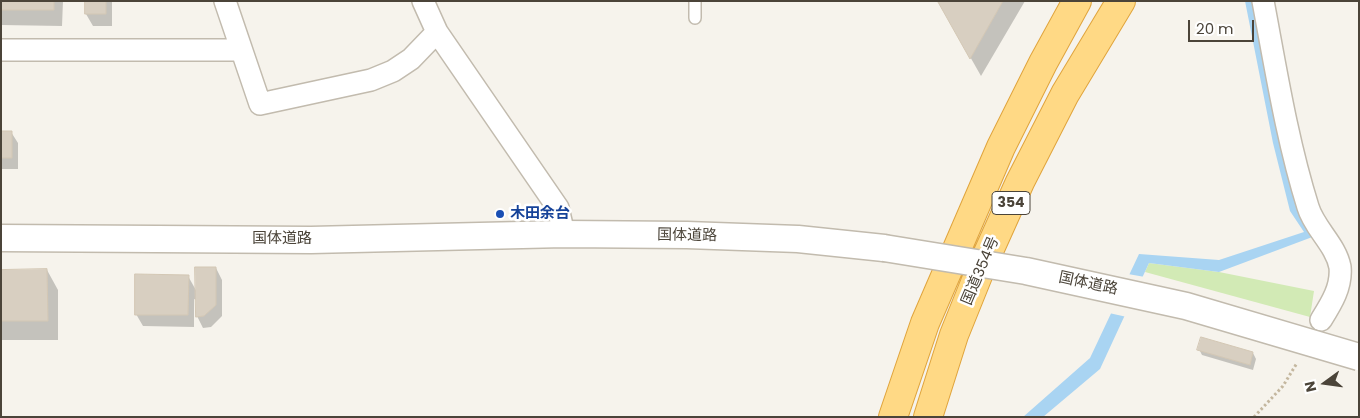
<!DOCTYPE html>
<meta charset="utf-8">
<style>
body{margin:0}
#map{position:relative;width:1360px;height:418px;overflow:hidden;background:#f6f3ec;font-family:Poppins,sans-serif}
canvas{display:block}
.frame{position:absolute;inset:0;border:2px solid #4b4439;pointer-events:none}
.north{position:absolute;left:1300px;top:358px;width:50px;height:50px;-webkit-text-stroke:4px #fff;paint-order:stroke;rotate:256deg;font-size:14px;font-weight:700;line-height:20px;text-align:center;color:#4b4439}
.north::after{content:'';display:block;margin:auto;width:18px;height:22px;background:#4b4439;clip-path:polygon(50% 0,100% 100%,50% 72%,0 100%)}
.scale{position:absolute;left:1188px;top:20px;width:66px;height:22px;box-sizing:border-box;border:2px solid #4b4439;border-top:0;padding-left:6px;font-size:15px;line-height:18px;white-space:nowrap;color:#4b4439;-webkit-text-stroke:4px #fff;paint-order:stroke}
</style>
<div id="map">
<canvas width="1360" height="418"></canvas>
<div class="frame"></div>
<div class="north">N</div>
<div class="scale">20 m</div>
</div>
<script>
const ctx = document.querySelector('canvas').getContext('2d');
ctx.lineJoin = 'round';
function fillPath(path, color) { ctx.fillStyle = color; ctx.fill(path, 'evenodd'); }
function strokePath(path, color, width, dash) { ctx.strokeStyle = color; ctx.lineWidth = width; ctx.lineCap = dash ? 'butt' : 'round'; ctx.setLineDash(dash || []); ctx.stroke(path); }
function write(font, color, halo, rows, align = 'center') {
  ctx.font = font + ' Poppins,"Noto Sans JP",sans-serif'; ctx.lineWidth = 5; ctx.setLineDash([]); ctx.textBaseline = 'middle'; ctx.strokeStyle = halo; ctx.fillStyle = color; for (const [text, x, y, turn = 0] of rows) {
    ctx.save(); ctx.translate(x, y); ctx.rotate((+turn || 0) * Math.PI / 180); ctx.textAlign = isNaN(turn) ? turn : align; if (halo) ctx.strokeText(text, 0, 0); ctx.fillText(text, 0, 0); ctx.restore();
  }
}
const green = new Path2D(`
 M1149,263L1219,272L1314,291L1310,317L1145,272Z`);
const water = new Path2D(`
 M1245,1H1257L1315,236L1219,272L1149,263L1100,369L1043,417H1023L1090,358L1139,254L1219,260L1304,232L1290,211L1273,143Z`);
const pier = new Path2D(`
 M1128,274L1145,277L1127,317L1109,313Z`);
const shadow = new Path2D(`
 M1,1H63L62,26L1,25Z
 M86,1H112V26H93L86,14Z
 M940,1H1025L981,76L939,2Z
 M1,132H11L18,143V169H1Z
 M216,268L222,280V316L211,327L203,328L197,316V300L194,299V327L143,326L136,314L188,276L197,292Z
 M47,270L58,290V340H1V271Z
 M1199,349L1253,353L1256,359L1253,370L1202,355Z`);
const building = new Path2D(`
 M1,1H54V10H1Z
 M85,1H106V14H85Z
 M939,1H1003L970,59L938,2Z
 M1,131H12V158H1Z
 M195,267H216V305L204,316L196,317Z
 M47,269L48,321H1V270Z
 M135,274L189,275L188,315H135Z
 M1201,337L1253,352L1250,365L1197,350Z`);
const path = new Path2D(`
 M1254,417L1283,386L1297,363`);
const service = new Path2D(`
 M695,1V18`);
const minor = new Path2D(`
 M225,1L260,104L371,80L393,71L411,59L437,32
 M423,1L437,32L558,208L564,234
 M1263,1C1276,70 1287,140 1308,207C1314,228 1336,245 1340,267C1342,287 1331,304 1321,320
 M1,50H240`);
const tertiary = new Path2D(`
 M1,238L311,240L564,234L687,235L798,239L884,248`);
const trunk = new Path2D(`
 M893,417L925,323L1001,147L1043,63L1077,1
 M928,417L954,335L979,273L1020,182L1065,94L1121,1`);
const tertiaryBridge = new Path2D(`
 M884,248L1026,271L1186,306L1359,357`);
const markers = [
 [500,214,5,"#1a4fb4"]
];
const shields = [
 [1011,203,38]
];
const shieldNames = [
 ["354",1011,203]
];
const transitNames = [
 ["木田余台",510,214]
];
const streetNames = [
 ["国体道路",687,236,1],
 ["国体道路",282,239],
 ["国道354号",981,271,-67],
 ["国体道路",1088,284,12]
];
fillPath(green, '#d2eab5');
fillPath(water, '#a9d4f2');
fillPath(pier, '#f6f3ec');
fillPath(shadow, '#0003');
fillPath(building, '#d8cfc1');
strokePath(building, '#d3c7b4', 1);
strokePath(service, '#c2bbae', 14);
strokePath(minor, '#c2bbae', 24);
strokePath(tertiary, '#c2bbae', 29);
strokePath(trunk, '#e0a43c', 30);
strokePath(path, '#c4b79f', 3, [2.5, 2.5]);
strokePath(service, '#fff', 11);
strokePath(minor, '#fff', 21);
strokePath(tertiary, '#fff', 26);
strokePath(trunk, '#ffd985', 28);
strokePath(tertiaryBridge, '#c2bbae', 29, []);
strokePath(tertiaryBridge, '#fff', 26);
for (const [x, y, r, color] of markers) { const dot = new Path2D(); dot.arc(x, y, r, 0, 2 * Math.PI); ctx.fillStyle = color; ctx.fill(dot); strokePath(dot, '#fff', 2); }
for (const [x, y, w] of shields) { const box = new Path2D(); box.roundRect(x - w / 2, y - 11.5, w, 23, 4); ctx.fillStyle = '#fff'; ctx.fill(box); strokePath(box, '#4b4439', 1); }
write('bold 14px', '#4b4439', null, shieldNames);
write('bold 15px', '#164399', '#fff', transitNames, 'left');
write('15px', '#4b4439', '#fff', streetNames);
</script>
